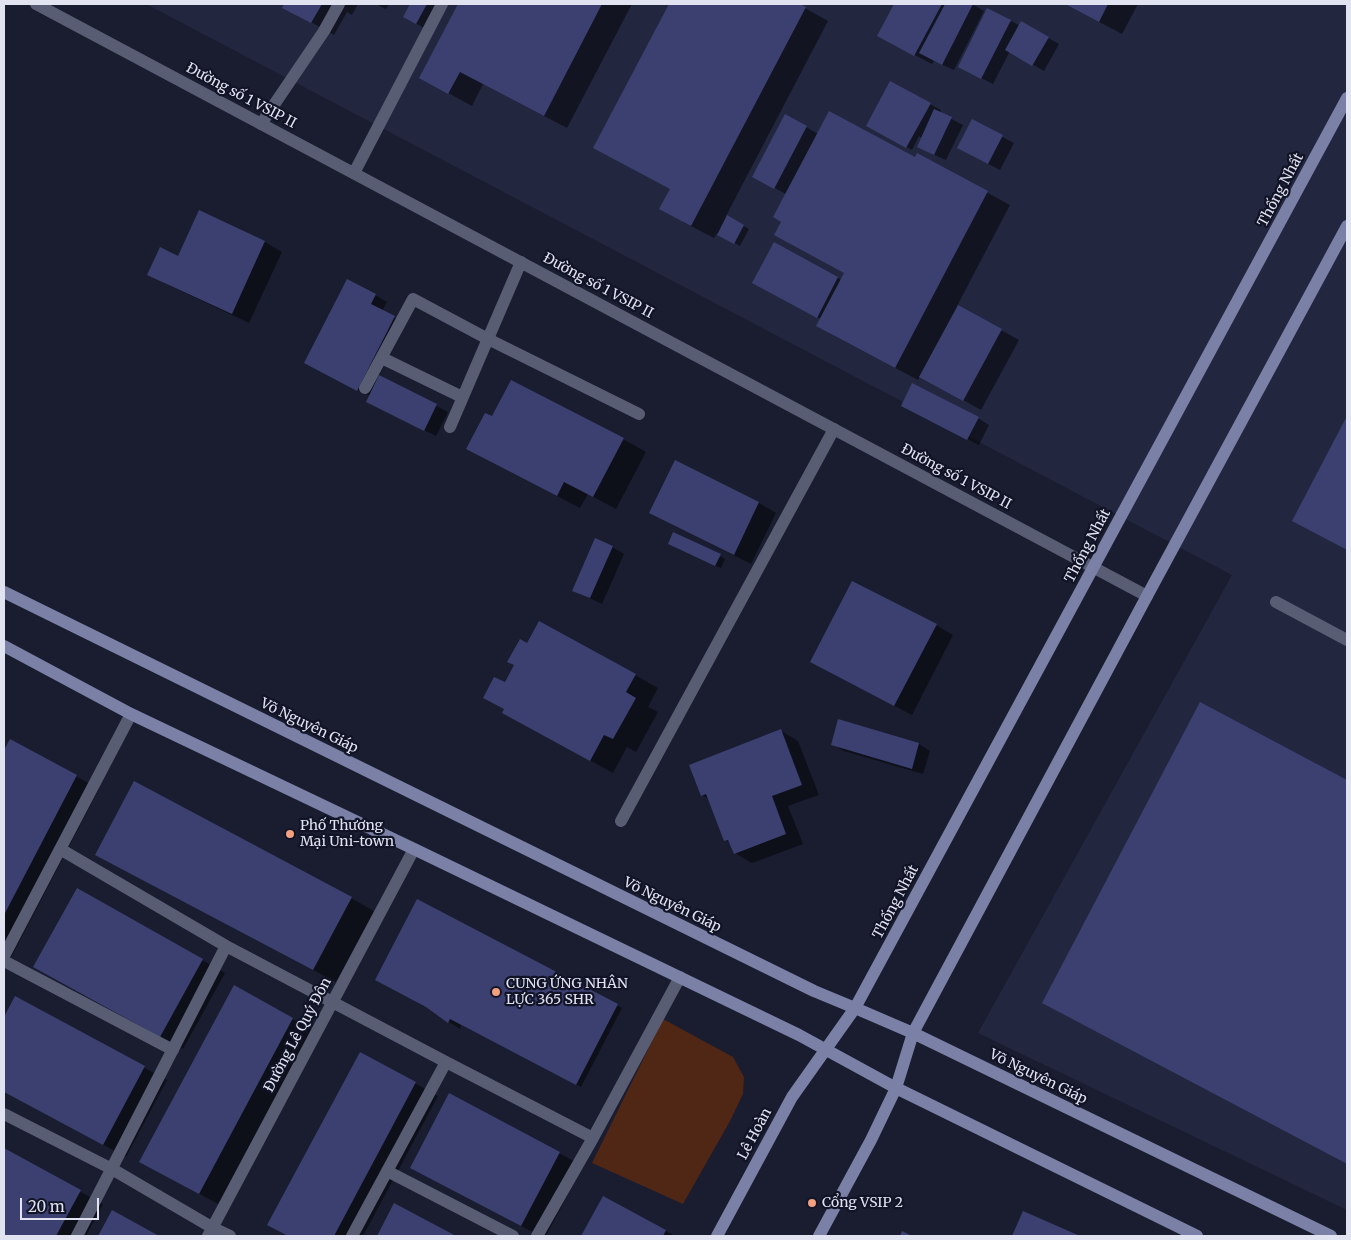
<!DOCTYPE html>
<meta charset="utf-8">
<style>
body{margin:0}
#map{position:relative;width:1351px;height:1240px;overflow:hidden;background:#1a1d30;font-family:Merriweather,serif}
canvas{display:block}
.frame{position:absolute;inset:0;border:5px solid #e1e3f1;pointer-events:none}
.scale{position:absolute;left:20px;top:1198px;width:79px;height:22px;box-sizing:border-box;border:2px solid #e1e3f1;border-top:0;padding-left:6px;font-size:15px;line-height:18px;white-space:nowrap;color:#e1e3f1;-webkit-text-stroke:4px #111326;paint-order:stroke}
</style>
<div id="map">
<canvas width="1351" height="1240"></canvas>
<div class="frame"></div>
<div class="scale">20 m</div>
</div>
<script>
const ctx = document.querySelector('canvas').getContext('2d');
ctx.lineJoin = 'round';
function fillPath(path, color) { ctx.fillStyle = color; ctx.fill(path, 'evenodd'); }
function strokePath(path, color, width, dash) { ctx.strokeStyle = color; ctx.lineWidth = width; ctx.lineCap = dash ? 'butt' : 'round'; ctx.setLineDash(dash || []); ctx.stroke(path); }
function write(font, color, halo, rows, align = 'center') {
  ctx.font = font + ' Merriweather,serif'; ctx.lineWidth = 4.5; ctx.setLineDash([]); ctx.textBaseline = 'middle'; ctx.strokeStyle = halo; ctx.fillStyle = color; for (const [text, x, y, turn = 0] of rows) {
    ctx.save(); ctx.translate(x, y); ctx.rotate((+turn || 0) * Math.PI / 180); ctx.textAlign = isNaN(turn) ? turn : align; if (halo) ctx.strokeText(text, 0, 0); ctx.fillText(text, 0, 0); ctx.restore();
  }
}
const built = new Path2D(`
 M146,4H1347V1210L978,1033L1232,575Z`);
const green = new Path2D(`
 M663,1019L733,1057L744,1077L743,1094L730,1121L683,1204L592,1163Z`);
const shadow = new Path2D(`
 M286,4H358L352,15L347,12L334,35L284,7Z
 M375,4H389L386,9Z
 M411,4H442L428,30L404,17Z
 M459,4H632L567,128L483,84L472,106L421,78Z
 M670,4H798L828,21L726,216L749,229L740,246L717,233L714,238L683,222L671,189L595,148Z
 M895,4H972L984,11L954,70L934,61L932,64L878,36Z
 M1065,4H1138L1122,34Z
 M1011,21L1020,26L1022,23L1059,44L1044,71L1010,51L993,84L971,73Z
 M930,104L941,110L940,113L963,125L946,160L930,153L922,138L919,136L912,150L867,126Z
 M972,121L1014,143L1000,170L969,154Z
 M806,127L818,134L915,158L918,155L1010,205L957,306L1019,340L981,410L920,376L918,380L840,339L817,326L821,319L770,292L774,244L842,280L845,273L783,221L786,194L765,183Z
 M200,212L265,242L282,252L249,323L166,284L149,274L179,258Z
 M375,295L387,302L382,311L406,324L379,376L448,412L436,436L379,408L370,396L317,369Z
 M914,412L978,418L989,425L979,445Z
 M493,418L623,439L646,452L616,509L588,494L580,508L491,462L468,449Z
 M1347,419V550L1294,521Z
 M675,461L759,503L776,513L751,564L668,522Z
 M612,547L624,554L602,604L573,590Z
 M674,547L720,556L725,559L721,568Z
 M936,625L953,635L912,715L829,672Z
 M528,644L635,675L658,688L648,707L658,712L636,752L627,747L613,773L526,725L505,709V684Z
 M1201,704L1347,781V1164L1066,1015Z
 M781,731L798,741L819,795L788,806L803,844L752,863L735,853L730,843L725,840L710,800L702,795Z
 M10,740L99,789L4,971V753Z
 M832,744H919L930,751L923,774L844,751Z
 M119,867L351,898L374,911L336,982Z
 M77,890L225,973L183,1049L58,979Z
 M417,901L622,1008L581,1087L461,1025L460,1029L449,1022L428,1007Z
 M234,987L316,1032L222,1206L164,1175Z
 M16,998L167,1080L126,1157L4,1092V1020Z
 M360,1053L438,1096L363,1236H290L269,1224Z
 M449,1094L583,1166L546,1236H540L434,1180Z
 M4,1150L103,1204L86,1236H4Z
 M604,1197L666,1231L675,1236H583Z
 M394,1205L454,1236H378Z
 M112,1212L157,1236H99Z
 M1024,1212L1077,1236H1013Z`);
const building = new Path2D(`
 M284,4H322L311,23L282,8Z
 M410,4H427L416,24L403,17Z
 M458,4H602L544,116L460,72L448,94L419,78Z
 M669,4H800L806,7L691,226L659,209L670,189L593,148Z
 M894,4H942L914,56L877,36Z
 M945,4H973L942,65L919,53Z
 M1065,4H1108L1099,22Z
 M987,8L1011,20L981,79L958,67Z
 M1021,21L1049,37L1032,66L1005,50Z
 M890,81L931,103L906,148L866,126Z
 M934,109L952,117L934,155L917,147Z
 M829,111L915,157L917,153L988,191L895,368L816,326L844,273L774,235L781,222L773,217Z
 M785,114L807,126L774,189L752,177Z
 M972,119L1003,135L988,164L957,148Z
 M199,210L265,241L232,314L147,275L160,247L178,256Z
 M727,215L744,225L734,244L717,235Z
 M774,242L838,277L817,318L752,283Z
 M347,279L376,294L371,304L395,316L357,391L304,363Z
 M958,305L1002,329L963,401L919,377Z
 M379,375L437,404L424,431L366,402Z
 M511,380L624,438L593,497L564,482L557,496L466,449L485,413L492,416Z
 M912,383L979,417L967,440L901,406Z
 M1347,416V550L1292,521Z
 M675,460L759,502L734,555L649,513Z
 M673,532L721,554L715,566L668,544Z
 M595,538L613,546L590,598L572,591Z
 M852,581L937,624L894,706L810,662Z
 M539,621L636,674L626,692L636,698L613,739L604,735L590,761L502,713L504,709L483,698L494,677L505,682L514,665L507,662L520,639L527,643Z
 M1200,702L1347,780V1164L1042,1003Z
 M838,719L919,743L912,769L831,745Z
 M781,729L802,785L772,796L786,834L734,854L728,840L724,841L706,794L701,796L689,765Z
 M10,739L77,775L4,915V750Z
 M134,781L352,897L313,970L95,855Z
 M77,888L203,959L160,1037L33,967Z
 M417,899L618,1004L576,1085L450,1019L448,1023L426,1007L375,980Z
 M234,985L293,1018L199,1194L139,1162Z
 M15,996L145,1066L103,1145L4,1092V1017Z
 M360,1052L416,1082L334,1236H288L267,1225Z
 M449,1093L560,1152L521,1226L410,1168Z
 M4,1148L81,1190L56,1236H4Z
 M603,1196L666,1230L663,1236H581Z
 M394,1203L456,1236H377Z
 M112,1210L159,1236H98Z
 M1023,1211L1080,1236H1012Z
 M902,1231L912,1236H900Z`);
const lane = new Path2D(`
 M261,124L324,31L339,4
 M354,173L442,4
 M382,358L462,397
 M365,388L413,299L488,339L639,414
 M450,427L521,262
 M1276,602L1347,640
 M621,821L834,429`);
const street = new Path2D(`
 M36,4L1147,596
 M60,849L226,946L446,1062L593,1138
 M4,956L131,714
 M4,961L173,1050
 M4,1114L112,1169L213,1228L230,1236
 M387,1171L513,1236
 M77,1236L226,946
 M208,1236L414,849
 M352,1236L446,1062
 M537,1236L593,1138L680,977`);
const secondary = new Path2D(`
 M4,592L814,991L855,1008L913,1033L1331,1236
 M4,646L131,714L414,849L799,1035L896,1088L1197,1236
 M717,1236L792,1097L855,1008L1347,98
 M819,1236L871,1140L896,1088L913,1033L1147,596L1347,226`);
const markers = [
 [290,834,5,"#f2a080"],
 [496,992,5,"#f2a080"],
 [812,1203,5,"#f2a080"]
];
const streetNames = [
 ["Đường số 1 VSIP II",241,96,28],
 ["Thống Nhất",1281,190,-62],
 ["Đường số 1 VSIP II",598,286,28],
 ["Đường số 1 VSIP II",956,477,28],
 ["Thống Nhất",1088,546,-62],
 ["Võ Nguyên Giáp",309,726,26],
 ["Thống Nhất",896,902,-62],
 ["Võ Nguyên Giáp",672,905,26],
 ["Đường Lê Quý Đôn",298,1035,-62],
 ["Võ Nguyên Giáp",1038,1077,26],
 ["Lê Hoàn",755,1134,-62]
];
const poiNames = [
 ["Phố Thương",300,826],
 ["Mại Uni-town",300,842],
 ["CUNG ỨNG NHÂN",506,984],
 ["LỰC 365 SHR",506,1000],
 ["Cổng VSIP 2",822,1203]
];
fillPath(built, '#23263f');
fillPath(green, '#502615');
fillPath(shadow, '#0007');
fillPath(building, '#3b4071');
strokePath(lane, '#595d74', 12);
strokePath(street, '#595d74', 12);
strokePath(secondary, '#7b81a6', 12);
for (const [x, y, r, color] of markers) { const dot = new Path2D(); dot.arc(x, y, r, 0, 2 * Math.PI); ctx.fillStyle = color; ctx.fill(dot); strokePath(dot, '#111326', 2); }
write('14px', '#e1e3f1', '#111326', streetNames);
write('14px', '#e1e3f1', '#111326', poiNames, 'left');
</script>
